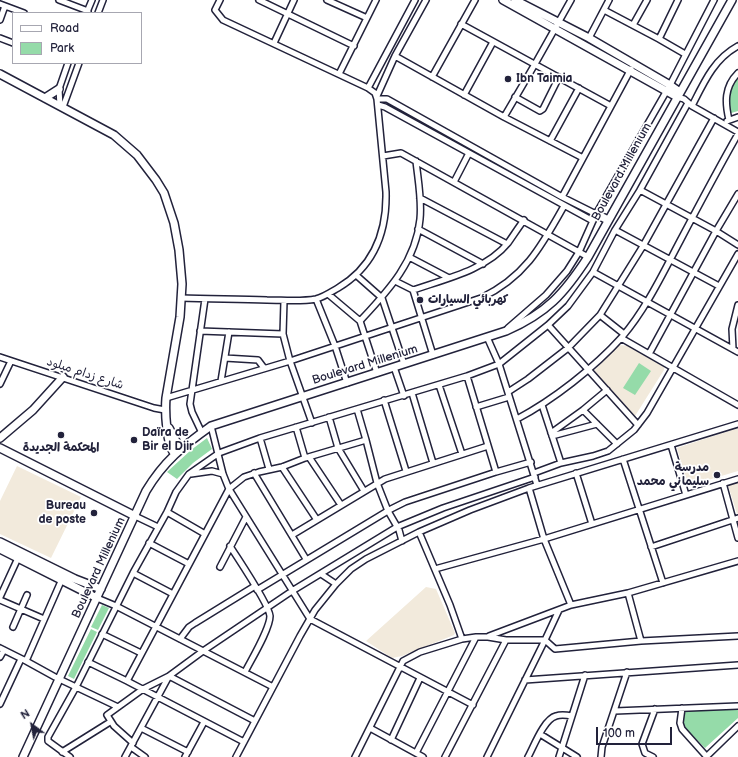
<!DOCTYPE html>
<meta charset="utf-8">
<style>
body{margin:0}
#map{position:relative;width:738px;height:757px;overflow:hidden;background:#fff;font-family:"Balsamiq Sans",sans-serif}
canvas{display:block}
.legend{position:absolute;left:12px;top:12px;width:130px;height:52px;box-sizing:border-box;background:#fff;border:1px solid #a7a7b1;margin:0;padding:5px 7px;list-style:none;font-size:12px;color:#22223b}
.legend li{display:flex;align-items:center;gap:8px;height:20px}
.legend b{width:20px;border:1px solid #a7a7b1}
.north{position:absolute;left:12px;top:705px;width:40px;height:40px;-webkit-text-stroke:3px #fff;paint-order:stroke;rotate:328deg;font-size:11px;font-weight:700;line-height:16px;text-align:center;color:#22223b}
.north::after{content:'';display:block;margin:auto;width:14px;height:18px;background:#22223b;clip-path:polygon(50% 0,100% 100%,50% 72%,0 100%)}
.scale{position:absolute;left:596px;top:727px;width:76px;height:18px;box-sizing:border-box;border:2px solid #22223b;border-top:0;padding-left:5px;font-size:12px;line-height:14px;white-space:nowrap;color:#22223b;-webkit-text-stroke:3px #fff;paint-order:stroke}
</style>
<div id="map">
<canvas width="738" height="757"></canvas>
<ul class="legend">
<li><b style="height:5px;background:#fff"></b>Road</li>
<li><b style="height:11px;background:#95dba9"></b>Park</li>
</ul>
<div class="north">N</div>
<div class="scale">100 m</div>
</div>
<script>
const ctx = document.querySelector('canvas').getContext('2d');
ctx.lineJoin = 'round';
function fillPath(path, color) { ctx.fillStyle = color; ctx.fill(path, 'evenodd'); }
function strokePath(path, color, width, dash) { ctx.strokeStyle = color; ctx.lineWidth = width; ctx.lineCap = dash ? 'butt' : 'round'; ctx.setLineDash(dash || []); ctx.stroke(path); }
function write(font, color, halo, rows, align = 'center') {
  ctx.font = font + ' "Balsamiq Sans","Playpen Sans Arabic",sans-serif'; ctx.lineWidth = 3.5; ctx.setLineDash([]); ctx.textBaseline = 'middle'; ctx.strokeStyle = halo; ctx.fillStyle = color; for (const [text, x, y, turn = 0] of rows) {
    ctx.save(); ctx.translate(x, y); ctx.rotate((+turn || 0) * Math.PI / 180); ctx.textAlign = isNaN(turn) ? turn : align; if (halo) ctx.strokeText(text, 0, 0); ctx.fillText(text, 0, 0); ctx.restore();
  }
}
const built = new Path2D(`
 M618,345L630,346L664,367V370L635,416L594,371Z
 M738,428V471L688,486L677,448Z
 M17,466L81,497L51,558L0,534V501Z
 M738,482V513L737,514L728,485Z
 M426,587L436,589L455,633L454,635L402,656L392,658L366,641Z`);
const green = new Path2D(`
 M738,75V111L728,114V91Z
 M639,363L651,371L635,395L623,388Z
 M207,438L212,449L193,463L177,479L167,472L191,450Z
 M102,605L109,608L98,630L91,627Z
 M91,629L97,632L74,679L68,676Z
 M686,708L738,709V718L705,748L685,728L683,722Z`);
const street = new Path2D(`
 M59,0L88,11
 M259,0L354,46
 M327,0L367,18
 M0,4L24,13
 M604,10L659,39L685,54
 M87,12L92,0
 M98,13L103,0
 M0,20L5,6
 M461,24L611,106
 M633,25L647,0
 M0,38L13,43
 M589,38L609,0
 M659,39L678,0
 M274,43L294,0
 M395,56L504,117L583,158
 M339,74L376,0
 M432,77L475,0
 M368,88L415,0
 M464,95L493,42
 M377,96L395,56L426,0
 M515,97L540,111L543,109L559,77
 M677,97L684,99L692,106L738,132
 M377,99H387L562,197L596,214
 M378,105L385,107L593,221
 M60,106L59,89L68,63
 M692,106C704,82 714,59 738,46
 M63,107L79,63
 M504,117L535,64L571,0
 M729,120C725,103 724,87 738,73
 M727,121L738,117
 M550,141L579,88
 M383,156L401,153L588,257
 M454,182L469,153
 M640,190L716,231L738,245
 M562,197L631,69
 M420,198L507,244
 M418,229L483,264
 M615,230L719,286
 M409,257L449,278
 M593,272L738,352
 M356,275L382,298L404,364
 M395,281L413,290
 M328,294L360,321L377,373
 M181,298C210,299 238,299 267,300C283,300 300,302 316,299C324,297 331,292 338,288C373,267 387,233 386,192L377,99L375,93L368,88L223,20L215,10L220,0
 M316,299L335,346L347,383
 M284,301L283,334L290,361L312,423
 M600,315L624,334
 M360,321C387,292 416,262 420,219C422,200 418,180 416,161
 M548,325L638,425
 M508,328L546,295L567,271L579,252L596,214L670,85L714,0
 M200,331L283,334
 M487,337L499,364L537,485
 M621,338L738,405
 M733,349L732,329L738,305
 M649,354L716,231L738,194
 M433,355L413,290C445,279 486,270 508,243C513,236 518,228 524,220
 M0,357L154,408L165,410
 M225,358L258,360L264,368
 M394,367L404,396
 M467,376L496,472
 M221,381L229,332
 M0,384L11,361
 M439,385L462,454
 M508,392L528,379L568,348L600,315L643,246L714,118
 M412,393L433,463
 M166,398L290,361L481,298C525,277 541,247 564,206
 M384,400L406,471
 M542,405L561,463
 M476,407L509,397
 M357,409L366,440L377,483L388,511L399,530L402,541
 M583,410L617,444
 M329,417L338,448L364,491
 M517,419C553,400 594,368 622,337C646,309 663,273 680,241C699,205 718,169 738,134
 M211,426L223,474L229,489L310,619L473,705
 M296,427L305,458
 M202,433L192,412L190,404L205,299
 M551,433L583,410L607,390
 M552,436L597,424
 M260,438L269,469
 M671,445L686,495
 M309,457L341,505
 M623,459L663,583
 M282,467L317,520
 M254,473L306,559
 M534,473L561,463L593,456L608,451L634,430L647,413L738,254
 M576,473L592,524
 M191,474L212,471L223,474
 M723,483L738,538
 M529,488L544,539L571,605
 M167,512L205,534
 M135,516L158,527
 M419,532L450,605L462,639
 M292,535L385,479L488,446
 M149,543L189,564
 M230,546C238,559 269,604 270,616C270,629 251,660 245,672
 M651,547L738,518
 M220,567L246,517
 M435,569L544,539L738,479
 M133,573L173,594
 M321,574L336,584
 M257,590L391,509L405,502L496,472L531,462
 M628,593L641,641
 M0,597L18,558
 M97,598L116,606L273,687
 M0,600L44,619
 M13,627L27,595
 M102,634L141,653
 M489,636L571,605L628,593L738,561
 M180,639L189,627L195,623L255,586
 M506,640H545L555,649L641,641L738,636
 M0,648L26,661L55,677L118,707
 M0,657L4,650
 M26,661L62,579
 M88,662L127,681L244,742
 M525,680L738,665
 M127,681L229,489L244,477L259,472L282,467L305,458L366,440
 M0,704L21,659
 M682,708L680,723L682,729L707,757
 M615,711L738,706
 M141,728L188,752
 M370,728L423,757
 M540,734L577,757
 M391,740L420,678
 M133,743L114,726L107,715L143,689L169,676L255,721
 M131,747L145,757
 M62,752L110,722
 M416,753L476,637H488L506,640L445,757
 M70,757L48,741V737L76,687L133,573L167,512L176,492L189,474L219,453L260,438L467,376L499,364L548,325L568,306L593,272L615,230L640,190L688,103
 M125,757L169,676L203,651L292,591L397,527L443,508L535,477
 M185,757L204,722
 M236,757L300,636L315,610L336,584L351,569L366,559L419,532L470,510L529,488L738,424
 M355,757L403,661L420,652L462,639L476,637
 M487,757L545,640L559,610
 M528,757C534,746 544,719 556,716C561,714 567,715 572,716
 M559,757L585,675
 M601,757L602,747L627,672
 M653,757L645,753L642,744L655,709
 M706,757L738,726`);
const secondary = new Path2D(`
 M503,0L677,97
 M515,0L589,38L670,85L680,92
 M0,74L114,135L137,155L156,180L164,193L174,223L179,250L182,284L180,317L166,398C165,410 166,446 175,454
 M45,98L59,89
 M596,214L608,220
 M169,428L177,443L178,451
 M0,438L33,410L63,377
 M0,448L135,516
 M0,542L75,579L101,589
 M0,549L97,598
 M23,757L146,491C164,461 183,446 211,426L506,331C547,313 564,294 588,257L732,0`);
const markers = [
 [508,79,4,"#22223b"],
 [420,300,4,"#22223b"],
 [61,435,4,"#22223b"],
 [134,440,4,"#22223b"],
 [717,475,4,"#22223b"],
 [94,513,4,"#22223b"]
];
const poiNames = [
 ["Ibn Taimia",516,79],
 ["كهربائي السيارات",428,300],
 ["Daïra de",142,433],
 ["Bir el Djir",142,447],
 ["المحكمة الجديدة",61,448,"center"],
 ["مدرسة",709,468,"right"],
 ["سليماني محمد",709,482,"right"],
 ["Bureau",86,506,"right"],
 ["de poste",86,520,"right"]
];
const streetNames = [
 ["Boulevard Millenium",622,172,-61],
 ["Boulevard Millenium",365,365,-17],
 ["شارع زدام ميلود",85,374,18],
 ["Boulevard Millenium",99,568,-65]
];
fillPath(built, '#f2eadc');
fillPath(green, '#95dba9');
strokePath(street, '#22223b', 8);
strokePath(secondary, '#22223b', 10);
strokePath(street, '#fff', 5);
strokePath(secondary, '#fff', 7);
for (const [x, y, r, color] of markers) { const dot = new Path2D(); dot.arc(x, y, r, 0, 2 * Math.PI); ctx.fillStyle = color; ctx.fill(dot); strokePath(dot, '#fff', 1.5); }
write('bold 12px', '#22223b', '#fff', poiNames, 'left');
write('12px', '#22223b', '#fff', streetNames);
</script>
